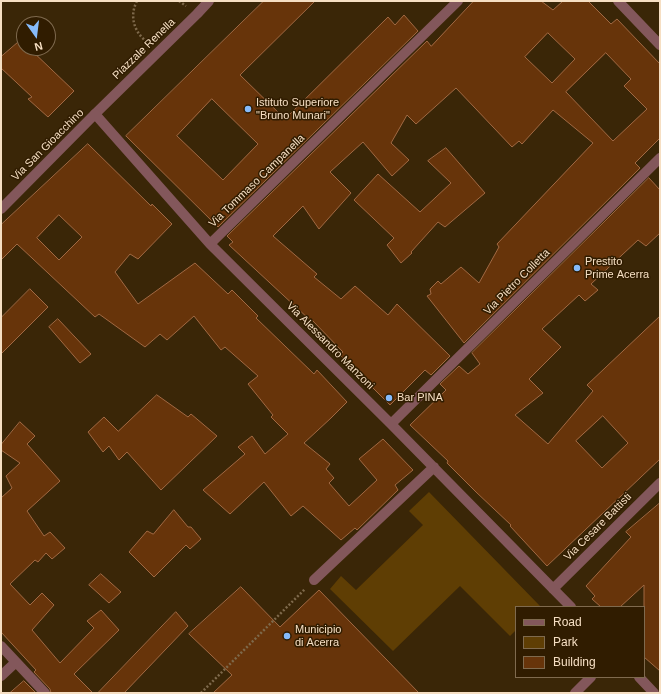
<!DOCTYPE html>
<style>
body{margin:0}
#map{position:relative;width:661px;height:694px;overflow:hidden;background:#3a2607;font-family:Arial,sans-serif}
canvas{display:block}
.frame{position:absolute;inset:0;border:2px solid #f6dfc3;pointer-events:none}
.legend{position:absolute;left:515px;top:606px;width:130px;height:72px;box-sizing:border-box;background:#301c00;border:1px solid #7f6a4e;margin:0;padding:5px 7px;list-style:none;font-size:12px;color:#f6dfc3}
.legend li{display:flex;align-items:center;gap:8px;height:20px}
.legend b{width:20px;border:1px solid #7f6a4e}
.north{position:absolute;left:16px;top:16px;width:40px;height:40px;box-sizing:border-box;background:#301c00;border:1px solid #7f6a4e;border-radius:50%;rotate:166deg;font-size:11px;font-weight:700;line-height:16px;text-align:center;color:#f6dfc3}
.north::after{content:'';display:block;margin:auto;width:14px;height:18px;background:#86bbfb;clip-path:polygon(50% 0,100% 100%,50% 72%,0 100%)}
</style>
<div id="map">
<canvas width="661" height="694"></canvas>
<div class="frame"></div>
<ul class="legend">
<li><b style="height:5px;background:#83575b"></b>Road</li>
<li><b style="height:11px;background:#5f3e04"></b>Park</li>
<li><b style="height:11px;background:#67340a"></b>Building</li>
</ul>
<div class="north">N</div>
</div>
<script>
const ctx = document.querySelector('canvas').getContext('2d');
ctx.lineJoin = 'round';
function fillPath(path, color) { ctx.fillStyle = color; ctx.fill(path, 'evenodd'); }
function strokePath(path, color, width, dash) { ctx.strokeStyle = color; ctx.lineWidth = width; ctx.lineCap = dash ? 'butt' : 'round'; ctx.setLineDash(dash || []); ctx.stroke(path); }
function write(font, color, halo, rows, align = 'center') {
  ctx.font = font + ' Arial,sans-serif'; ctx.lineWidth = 3; ctx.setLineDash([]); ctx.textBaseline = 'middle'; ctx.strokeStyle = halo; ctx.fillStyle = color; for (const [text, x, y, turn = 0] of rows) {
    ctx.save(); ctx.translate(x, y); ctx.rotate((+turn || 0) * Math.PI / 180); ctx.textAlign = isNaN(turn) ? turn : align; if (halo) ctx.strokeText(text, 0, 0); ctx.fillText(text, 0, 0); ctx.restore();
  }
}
const green = new Path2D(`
 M429,492L540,606L516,607V630L510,636L460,586L393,651L330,589L341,576L356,590L423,525L409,511Z`);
const building = new Path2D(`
 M264,1H315L240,75L285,119L388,17L395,25L404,15L418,31L218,227L126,136ZM212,99L258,144L223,180L177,136Z
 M474,1H541L553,10L563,1H588L611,24L617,19L660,64V138L635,163L640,168L464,343L427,296L431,294L430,289L438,281L441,284L461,267L479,283L499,247L497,244L593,143L553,110L522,144L519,141L512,147L456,88L416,124L407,115L391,143L409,160L392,176L363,142L330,172L351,193L319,229L303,206L273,236L317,274L314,277L341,299L355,286L388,315L397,304L450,356L431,375L425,370L390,405L340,355L343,352L311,319L310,320L229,245L233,242L227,236L427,41L431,46ZM548,33L575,59L552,83L525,57ZM606,53L631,79L624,86L647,109L613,141L566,92Z
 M21,40L24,43V48H29L74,91L48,117L28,99L32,97L1,68V57Z
 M88,144L151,206L152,204L172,224L138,259L130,254L115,272L138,304L195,263L228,294L232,290L258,316L256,318L314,374L317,370L347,402L331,418L304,443L330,464L326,469L334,478L329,483L349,506L377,480L359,459L383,439L413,470L395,485L398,490L357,530L355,528L341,540L303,506L291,516L264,482L230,514L203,490L245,454L238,447L252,436L265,454L288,434L271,417L273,415L248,384L258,376L225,347L221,350L194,316L167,340L160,334L145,347L99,314L95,317L17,244L1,260V225ZM59,215L82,237L59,260L37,238Z
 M446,148L485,193L445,227L438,222L411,252L412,253L401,263L387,245L394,238L354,200L378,174L420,212L451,183L428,161Z
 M649,178L660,190V233L646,246L638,240L591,284L598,290L585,301L579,295L542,329L561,347L529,379L543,393L515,415L548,444L593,391L587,385L660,316V459L547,566L510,526L511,525L476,492L447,463L448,461L410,425L446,390L440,384L459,366L468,374L480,364L472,353ZM603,416L628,443L602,468L576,441Z
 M30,289L48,307L1,354V318Z
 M58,319L91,354L80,363L49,327Z
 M157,395L188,417L191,414L217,436L161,490L127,452L119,460L109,446L103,452L88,432L104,417L118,431Z
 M20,422L35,436L27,444L60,481L27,511L44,536L50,532L65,548L52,559L46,553L38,562L35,560L10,584L30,605L42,593L54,605L32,630L60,663L94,628L87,621L101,610L119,630L74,674L93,693H51L50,689L34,672L36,670L1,632V498L12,488L6,476L20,463L1,450V445Z
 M660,503V671L644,657V585L620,607H601L592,599L595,596L586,586L631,537L626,532Z
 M174,510L188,527H191L201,539L190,549L186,545L154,577L129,552L147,531L153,534Z
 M101,574L121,592L109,603L89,585Z
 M241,587L280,627L319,590L419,693H213L232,675L189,634Z
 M176,612L188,626L124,693H98Z
 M24,681L36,693H10Z`);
const path = new Path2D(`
 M137,1C129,16 134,32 147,42
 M179,1L186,6
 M201,693L305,589`);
const pedestrian = new Path2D(`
 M95,114L197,14L209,1`);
const minor = new Path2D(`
 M618,1L660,45
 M1,209L95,114L210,244L391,424L571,607
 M210,244L458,1
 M391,424L660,158
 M314,580L434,467
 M553,589L660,483
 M1,646L45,693
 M1,676L16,662
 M639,677L654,693
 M575,693L591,677`);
const markers = [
 [248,109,4,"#86bbfb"],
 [577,268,4,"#86bbfb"],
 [389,398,4,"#86bbfb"],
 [287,636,4,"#86bbfb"]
];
const streetNames = [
 ["Piazzale Renella",144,49,-44],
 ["Via San Gioacchino",48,145,-45],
 ["Via Tommaso Campanella",257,181,-44],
 ["Via Pietro Colletta",517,282,-45],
 ["Via Alessandro Manzoni",330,346,45],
 ["Via Cesare Battisti",598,527,-45]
];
const poiNames = [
 ["Istituto Superiore",256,103],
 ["\"Bruno Munari\"",256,116],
 ["Prestito",585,262],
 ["Prime Acerra",585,275],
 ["Bar PINA",397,398],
 ["Municipio",295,630],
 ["di Acerra",295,643]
];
fillPath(green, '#5f3e04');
fillPath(building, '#67340a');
strokePath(building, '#a16943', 1);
strokePath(path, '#7e694b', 2.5, [2, 2]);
strokePath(pedestrian, '#83575b', 10);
strokePath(minor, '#83575b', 10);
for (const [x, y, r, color] of markers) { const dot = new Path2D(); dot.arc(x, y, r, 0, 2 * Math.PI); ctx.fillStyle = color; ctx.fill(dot); strokePath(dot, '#301c00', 1.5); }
write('11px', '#f6dfc3', '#301c00', streetNames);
write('11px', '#f6dfc3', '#301c00', poiNames, 'left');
</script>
